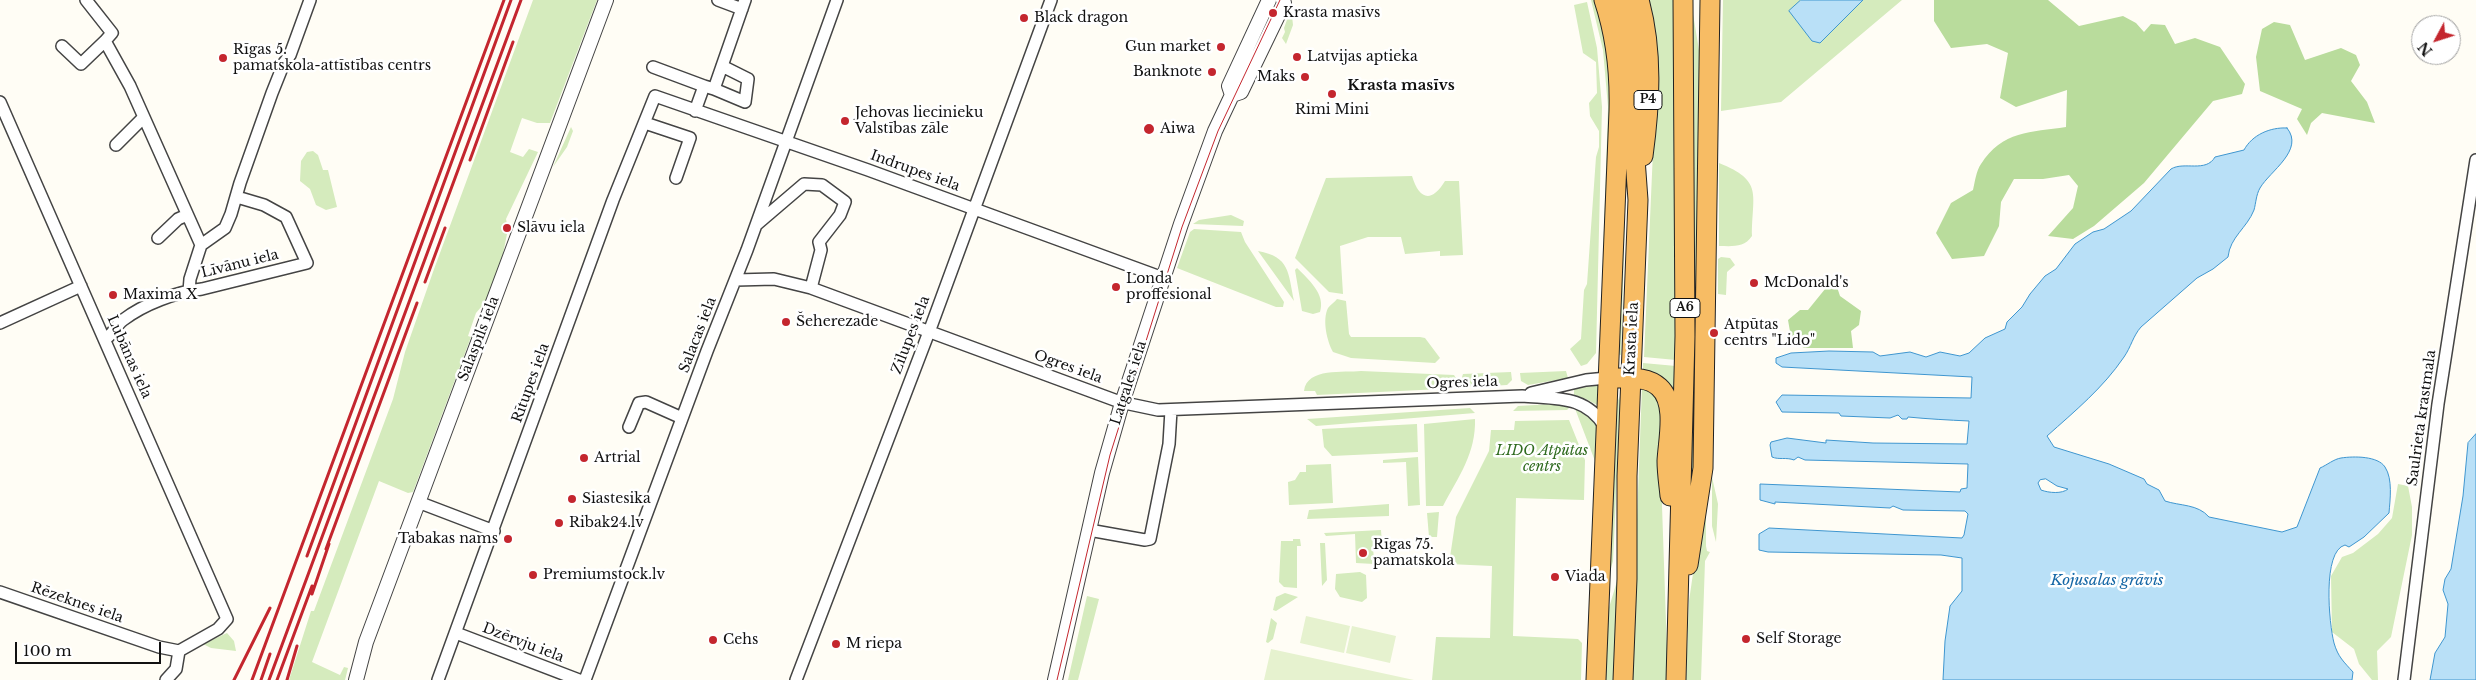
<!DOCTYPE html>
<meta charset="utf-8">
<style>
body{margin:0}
#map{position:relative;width:2476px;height:680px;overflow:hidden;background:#fffdf5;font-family:"Libre Baskerville",serif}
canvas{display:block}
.north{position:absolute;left:2411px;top:15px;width:50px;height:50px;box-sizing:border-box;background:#fff;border:1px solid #a0a0a0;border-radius:50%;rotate:230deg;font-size:14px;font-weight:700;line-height:20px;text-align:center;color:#111}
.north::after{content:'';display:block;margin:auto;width:18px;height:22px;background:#c4262e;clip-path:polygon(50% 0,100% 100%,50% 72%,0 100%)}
.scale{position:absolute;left:15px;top:642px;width:146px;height:22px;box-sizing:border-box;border:2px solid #111;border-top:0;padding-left:6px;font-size:15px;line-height:18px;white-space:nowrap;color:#111;-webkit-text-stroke:4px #fff;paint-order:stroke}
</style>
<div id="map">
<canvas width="2476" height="680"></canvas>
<div class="north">N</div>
<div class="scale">100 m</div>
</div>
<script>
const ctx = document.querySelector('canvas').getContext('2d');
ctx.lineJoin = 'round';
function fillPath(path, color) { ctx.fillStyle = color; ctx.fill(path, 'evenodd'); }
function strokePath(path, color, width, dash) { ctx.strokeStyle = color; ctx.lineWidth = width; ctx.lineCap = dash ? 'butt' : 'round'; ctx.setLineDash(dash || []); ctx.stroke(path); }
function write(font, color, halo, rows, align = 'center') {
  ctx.font = font + ' "Libre Baskerville",serif'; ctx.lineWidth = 5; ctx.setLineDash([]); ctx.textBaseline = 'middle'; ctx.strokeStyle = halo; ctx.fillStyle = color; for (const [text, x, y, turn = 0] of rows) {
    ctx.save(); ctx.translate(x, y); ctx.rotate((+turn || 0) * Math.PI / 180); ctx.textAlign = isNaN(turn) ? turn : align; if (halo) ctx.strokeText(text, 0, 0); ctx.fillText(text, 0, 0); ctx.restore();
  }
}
const green = new Path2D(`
 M533,0H597L550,123H537L522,118L510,152L523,157L529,149L538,152L506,219L508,229L503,254L487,300L476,313L468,336L471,337L413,492L408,493L379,481L312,662L340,675L344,667L348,668L345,680H289L311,611H314L393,399L405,352L433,272Z
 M1591,0H1617L1627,144L1621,355L1600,349L1608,107L1603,50Z
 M1646,0H1676V360L1644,357L1653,151Z
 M1723,0H1902L1781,102L1721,111Z
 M1587,2L1597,48L1602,107L1596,353L1587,364L1581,366L1570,349L1581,339L1584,290L1587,284L1596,157L1599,147V131L1590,116L1589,103L1597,93L1596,62L1583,53L1574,5Z
 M1692,8L1700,56V363L1694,362Z
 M1292,16L1293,25L1286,44L1282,38L1285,32L1284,28L1288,17Z
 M571,127L573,131L567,147L553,167Z
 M313,151L318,155L323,170H328L337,207L326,210L316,205L310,189L300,181L301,161L307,152Z
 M1719,163C1764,181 1752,194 1752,236C1744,248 1732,246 1719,246Z
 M1412,176C1419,199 1431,204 1445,181H1459L1463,255L1440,256V251L1405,254L1401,237H1368L1340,246L1343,294L1329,292L1295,258L1326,178Z
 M1231,215L1244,221L1243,226L1193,224L1199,220Z
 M1194,229L1241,232L1245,242L1284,302L1283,307H1276L1177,268L1190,232Z
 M1258,251C1290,257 1288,272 1294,301Z
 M1721,257L1730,258L1735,265L1727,272L1726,295L1718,294V259Z
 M1297,268C1308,279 1326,294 1320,312L1313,314L1302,311L1295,270Z
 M1337,299L1346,301L1349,334L1351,337H1420L1425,338L1440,358L1435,363L1351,358L1333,352C1327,341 1322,320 1328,308C1330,305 1335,302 1337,299Z
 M1643,363L1676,366L1675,395L1643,371Z
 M1693,367L1699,368L1698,469L1689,536Z
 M1361,371L1454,375L1462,388L1317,395L1315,391H1304C1307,367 1344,373 1361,371Z
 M1566,371L1568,378L1528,385L1521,381L1520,373Z
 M1511,372L1512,380L1507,385L1471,387L1462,377L1463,374Z
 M1599,385V406L1586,399L1574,395V389Z
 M1642,386L1656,394L1664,420L1662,506L1668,680H1631Z
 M1620,396L1614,541L1613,561L1606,586L1614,409Z
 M1552,404L1569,405V408L1567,410L1513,411L1518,406Z
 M1574,406C1579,409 1587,411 1590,416C1607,435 1596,479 1594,504L1595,461Z
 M1470,408L1475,413L1316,426L1307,419Z
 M1475,419C1476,453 1459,476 1443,506H1426L1424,424Z
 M1569,420L1585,460L1584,500L1516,498L1513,636L1578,639L1582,643L1581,680H1432L1436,637L1490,638L1492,566L1449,564L1456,517L1489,451L1491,430H1514L1515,421Z
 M1417,424L1418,452L1332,456L1324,447L1322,429Z
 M1418,457L1420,505L1408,506L1406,462L1383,463V460Z
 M1331,464L1333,503L1289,505L1288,482L1295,480L1300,472H1306V465Z
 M1712,477L1718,504L1716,542L1712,526Z
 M2398,484L2408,486L2412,507V535L2391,637L2377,651L2378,680H2372L2359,664L2354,649L2332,632L2331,576L2342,557L2353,553L2378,534L2392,518Z
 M1389,504V516L1307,519L1309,510Z
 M1703,505H1706V546L1707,551L1710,552L1705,561L1701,680H1686L1689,601Z
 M1439,512L1437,537H1429L1427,513Z
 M1381,530L1382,544L1373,545L1374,564L1356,563L1355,534L1326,536L1324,533Z
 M1293,539H1300L1301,546H1297V588L1284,587L1279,582L1281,541H1293Z
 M1320,543H1325L1327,580L1322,586Z
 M1360,572L1366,575L1367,598L1362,602L1340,597L1335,589L1336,574Z
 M1618,578L1615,680H1601L1604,624Z
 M1285,593L1298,597L1276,611L1273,610L1276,597Z
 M1087,596L1099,599L1078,680H1068Z
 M1271,618L1277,623L1273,639L1268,643L1266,642Z
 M227,633L234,641L236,651L211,648L203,644Z`);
const forest = new Path2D(`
 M1934,0H2048L2079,26L2123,16L2136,23L2144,32L2151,24L2165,25L2175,44L2195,38L2220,47L2245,84L2242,94L2213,101L2144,183L2094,226L2073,239L2048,236L2073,208L2078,186L2069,175L2043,179H2014L2001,202L1999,226L1984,256L1952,259L1936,233L1951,203L1973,190C1975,182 1976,171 1981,164C2002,131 2031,132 2066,127L2067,90L2016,107L2000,98L2008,53L1987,44L1951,48L1934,21Z
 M2274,22L2290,25L2305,60L2341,48L2356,55L2360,65L2351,81L2367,102L2375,123L2322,113L2311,123L2307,135L2297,119L2302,109L2260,91L2256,57L2262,29Z
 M1834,278L1840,296L1861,311L1859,325L1851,331L1853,348H1805L1792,343L1788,320L1800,310H1808Z`);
const pitch = new Path2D(`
 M1306,616L1350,626L1344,653L1300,643Z
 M1352,626L1396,636L1390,663L1346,653Z
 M1271,649L1414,680H1264Z`);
const water = new Path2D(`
 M1801,0H1863L1820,43L1812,41L1789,11Z
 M2287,128C2305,150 2270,171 2260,188C2256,195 2256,203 2254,210C2247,228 2230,237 2228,257L2213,269L2197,278L2141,327C2133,336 2131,347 2124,357C2103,388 2075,411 2047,436L2054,447L2109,464L2144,479L2147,484L2159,490L2165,501C2180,506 2198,504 2209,517L2282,532L2297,527L2320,468C2327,465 2334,459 2341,458C2354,456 2378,456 2385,467C2393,479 2390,500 2389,513L2364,537L2349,547L2345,545C2322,551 2329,624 2334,643C2338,657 2344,662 2353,672L2352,680H1943L1945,641L1950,606L1962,591V558L1941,555L1768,552L1759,550V534L1769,528L1962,538L1964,535L1968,514L1965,511L1903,510L1893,506L1890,508L1775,502V504L1760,500V484L1960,492L1961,489L1967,488L1968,464L1805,460L1798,457L1794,460C1786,457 1779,460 1772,457L1770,445L1771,442L1787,438L1826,443V440L1873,443L1967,444L1969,421C1948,420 1928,419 1908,417L1907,419H1902L1898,415L1890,418L1841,416L1839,413L1782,412L1776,402L1782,395L1971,398L1972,377L1782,367L1776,363V358L1791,353L1829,351L1873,352L1880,356L1910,352L1926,357L1940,352L1960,356L1969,353L1985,338L2005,329L2007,322L2022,307L2030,294L2045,276L2056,269L2075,244L2093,232L2104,229L2131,211L2171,169C2184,161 2206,173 2215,157L2244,150C2252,135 2270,127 2287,128ZM2046,479L2057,486L2068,489C2062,494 2049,493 2041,490L2038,483L2040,480Z
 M2476,434V680H2430L2435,653L2445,637L2448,604L2443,590L2445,579L2451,569L2463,496L2468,443Z`);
const minor = new Path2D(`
 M86,0L112,33L105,41L130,86L201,245
 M718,0L742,9
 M62,46L81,64L105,41
 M653,67L704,86
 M714,89L745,102L748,79L722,66
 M0,102L227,619L218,629L179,651L159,647L0,592
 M695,111L704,86L714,89L745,0
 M645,123L690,138L676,178
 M116,145L143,118
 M756,225L804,184L822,185L845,202L840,215L819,242L821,250L811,288
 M158,238L178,219L187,215
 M736,280L774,279L811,288L1120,402L1158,410L1522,396C1556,399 1586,395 1605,427
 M189,291L190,279L201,245L225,228L231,214L240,183L272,93L284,63L290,55L310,0
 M0,323L81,286
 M105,339C113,335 115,326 123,320C144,304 176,292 202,289L307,263L286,217L264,205L237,197
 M1531,393L1586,380L1607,378
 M629,427L639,403L646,402L682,418
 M418,502L494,531
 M1089,530L1145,540L1150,539L1169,444L1171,410
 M456,633L579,680
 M166,680L176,669L179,651
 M438,680L613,200L655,96L868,170L1163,278
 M585,680L707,351L747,250L837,0
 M796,680L932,324L1051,0
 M2404,680L2438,404L2476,160`);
const tertiary = new Path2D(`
 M1232,95L1241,92L1284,3L1283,0
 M356,680L366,642L606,0
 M1055,680L1102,473L1122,403L1181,224L1215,131L1232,95L1229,86L1269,0`);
const trunk = new Path2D(`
 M1623,0L1632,42L1634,68L1633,131L1638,200L1627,476V579L1623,680
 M1639,0C1653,50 1650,105 1643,156
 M1619,378C1632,378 1648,377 1659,387C1677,403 1668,440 1667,461C1667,473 1669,485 1670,496
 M1688,565L1703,468L1710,0
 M1596,680L1619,111C1620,73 1616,36 1604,0
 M1676,680L1685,336L1683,0`);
const tram = new Path2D(`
 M1057,680L1110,455L1182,227L1218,131L1280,0`);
const rail = new Path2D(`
 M470,160L513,42
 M425,282L445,228
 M326,549L417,303
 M307,556L511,0
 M312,594L329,544
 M234,680L270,608
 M252,680L504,0
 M261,680L270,654
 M269,680L521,0
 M277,680L312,586
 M287,680L297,646`);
const markers = [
 [1273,13,5,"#c4262e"],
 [1024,18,5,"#c4262e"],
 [1221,47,5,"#c4262e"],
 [1297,57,5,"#c4262e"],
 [223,58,5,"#c4262e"],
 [1212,72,5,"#c4262e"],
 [1305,77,5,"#c4262e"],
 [1332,94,5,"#c4262e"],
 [845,121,5,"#c4262e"],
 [1149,129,6,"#c4262e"],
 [507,228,5,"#c4262e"],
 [1754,283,5,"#c4262e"],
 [1116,287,5,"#c4262e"],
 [113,295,5,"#c4262e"],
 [786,322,5,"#c4262e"],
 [1714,333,5,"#c4262e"],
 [584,458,5,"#c4262e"],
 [572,499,5,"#c4262e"],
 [559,523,5,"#c4262e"],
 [508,539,5,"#c4262e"],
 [1363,553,5,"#c4262e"],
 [533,575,5,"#c4262e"],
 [1555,577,5,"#c4262e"],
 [1746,639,5,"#c4262e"],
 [713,640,5,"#c4262e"],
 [836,644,5,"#c4262e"]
];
const shields = [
 [1648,100,28],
 [1685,308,30]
];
const shieldNames = [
 ["P4",1648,100],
 ["A6",1685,308]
];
const poiNames = [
 ["Krasta masīvs",1283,13],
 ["Black dragon",1034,18],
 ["Gun market",1211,47,"right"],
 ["Rīgas 5.",233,50],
 ["pamatskola-attīstības centrs",233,66],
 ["Latvijas aptieka",1307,57],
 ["Banknote",1202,72,"right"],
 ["Maks",1295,77,"right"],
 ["Rimi Mini",1332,110,"center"],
 ["Jehovas liecinieku",855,113],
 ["Valstības zāle",855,129],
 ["Aiwa",1160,129],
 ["Slāvu iela",517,228],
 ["Londa",1126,279],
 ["proffesional",1126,295],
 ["McDonald's",1764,283],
 ["Maxima X",123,295],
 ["Šeherezade",796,322],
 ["Atpūtas",1724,325],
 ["centrs \"Lido\"",1724,341],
 ["Artrial",594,458],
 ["Siastesika",582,499],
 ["Ribak24.lv",569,523],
 ["Tabakas nams",498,539,"right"],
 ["Rīgas 75.",1373,545],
 ["pamatskola",1373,561],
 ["Premiumstock.lv",543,575],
 ["Viada",1565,577],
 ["Self Storage",1756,639],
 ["Cehs",723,640],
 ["M riepa",846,644]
];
const streetNames = [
 ["Indrupes iela",915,171,20],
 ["Līvānu iela",240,264,-14],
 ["Salacas iela",698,335,-69],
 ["Zilupes iela",911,335,-69],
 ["Salaspils iela",479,339,-69],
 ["Krasta iela",1632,339,-87],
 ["Lubānas iela",129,357,66],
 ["Ogres iela",1068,367,20],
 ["Rītupes iela",531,383,-70],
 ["Latgales iela",1129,383,-72],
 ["Ogres iela",1462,383,-2],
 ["Saulrieta krastmala",2422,418,-82],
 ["Rēzeknes iela",77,603,19],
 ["Dzērvju iela",523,643,21]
];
const parkNames = [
 ["LIDO Atpūtas",1542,451],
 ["centrs",1542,467]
];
const neighbourhoodNames = [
 ["Krasta masīvs",1401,86]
];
const waterNames = [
 ["Kojusalas grāvis",2107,581]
];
fillPath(green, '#d5ebbd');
fillPath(forest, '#b9dc9c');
fillPath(pitch, '#e6f2cf');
fillPath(water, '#b9e0f7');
strokePath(water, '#3f96cf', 1);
strokePath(minor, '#444', 14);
strokePath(tertiary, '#444', 16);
strokePath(trunk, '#222', 21);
strokePath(minor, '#fff', 11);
strokePath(tertiary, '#fff', 14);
strokePath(trunk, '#f7bc64', 19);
strokePath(tram, '#c4262e', 1);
strokePath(rail, '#c4262e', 3);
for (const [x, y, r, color] of markers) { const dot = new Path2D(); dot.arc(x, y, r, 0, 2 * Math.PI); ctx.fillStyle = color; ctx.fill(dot); strokePath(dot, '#fff', 2); }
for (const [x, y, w] of shields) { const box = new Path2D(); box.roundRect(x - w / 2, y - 9.5, w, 19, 4); ctx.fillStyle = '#fff'; ctx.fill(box); strokePath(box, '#111', 1); }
write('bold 12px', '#111', null, shieldNames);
write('14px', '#111', '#fff', poiNames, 'left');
write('14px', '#111', '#fff', streetNames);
write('italic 14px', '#2f6b1f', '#fff', parkNames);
write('bold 15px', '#111', '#fff', neighbourhoodNames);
write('italic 15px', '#1768a6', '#fff', waterNames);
</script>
